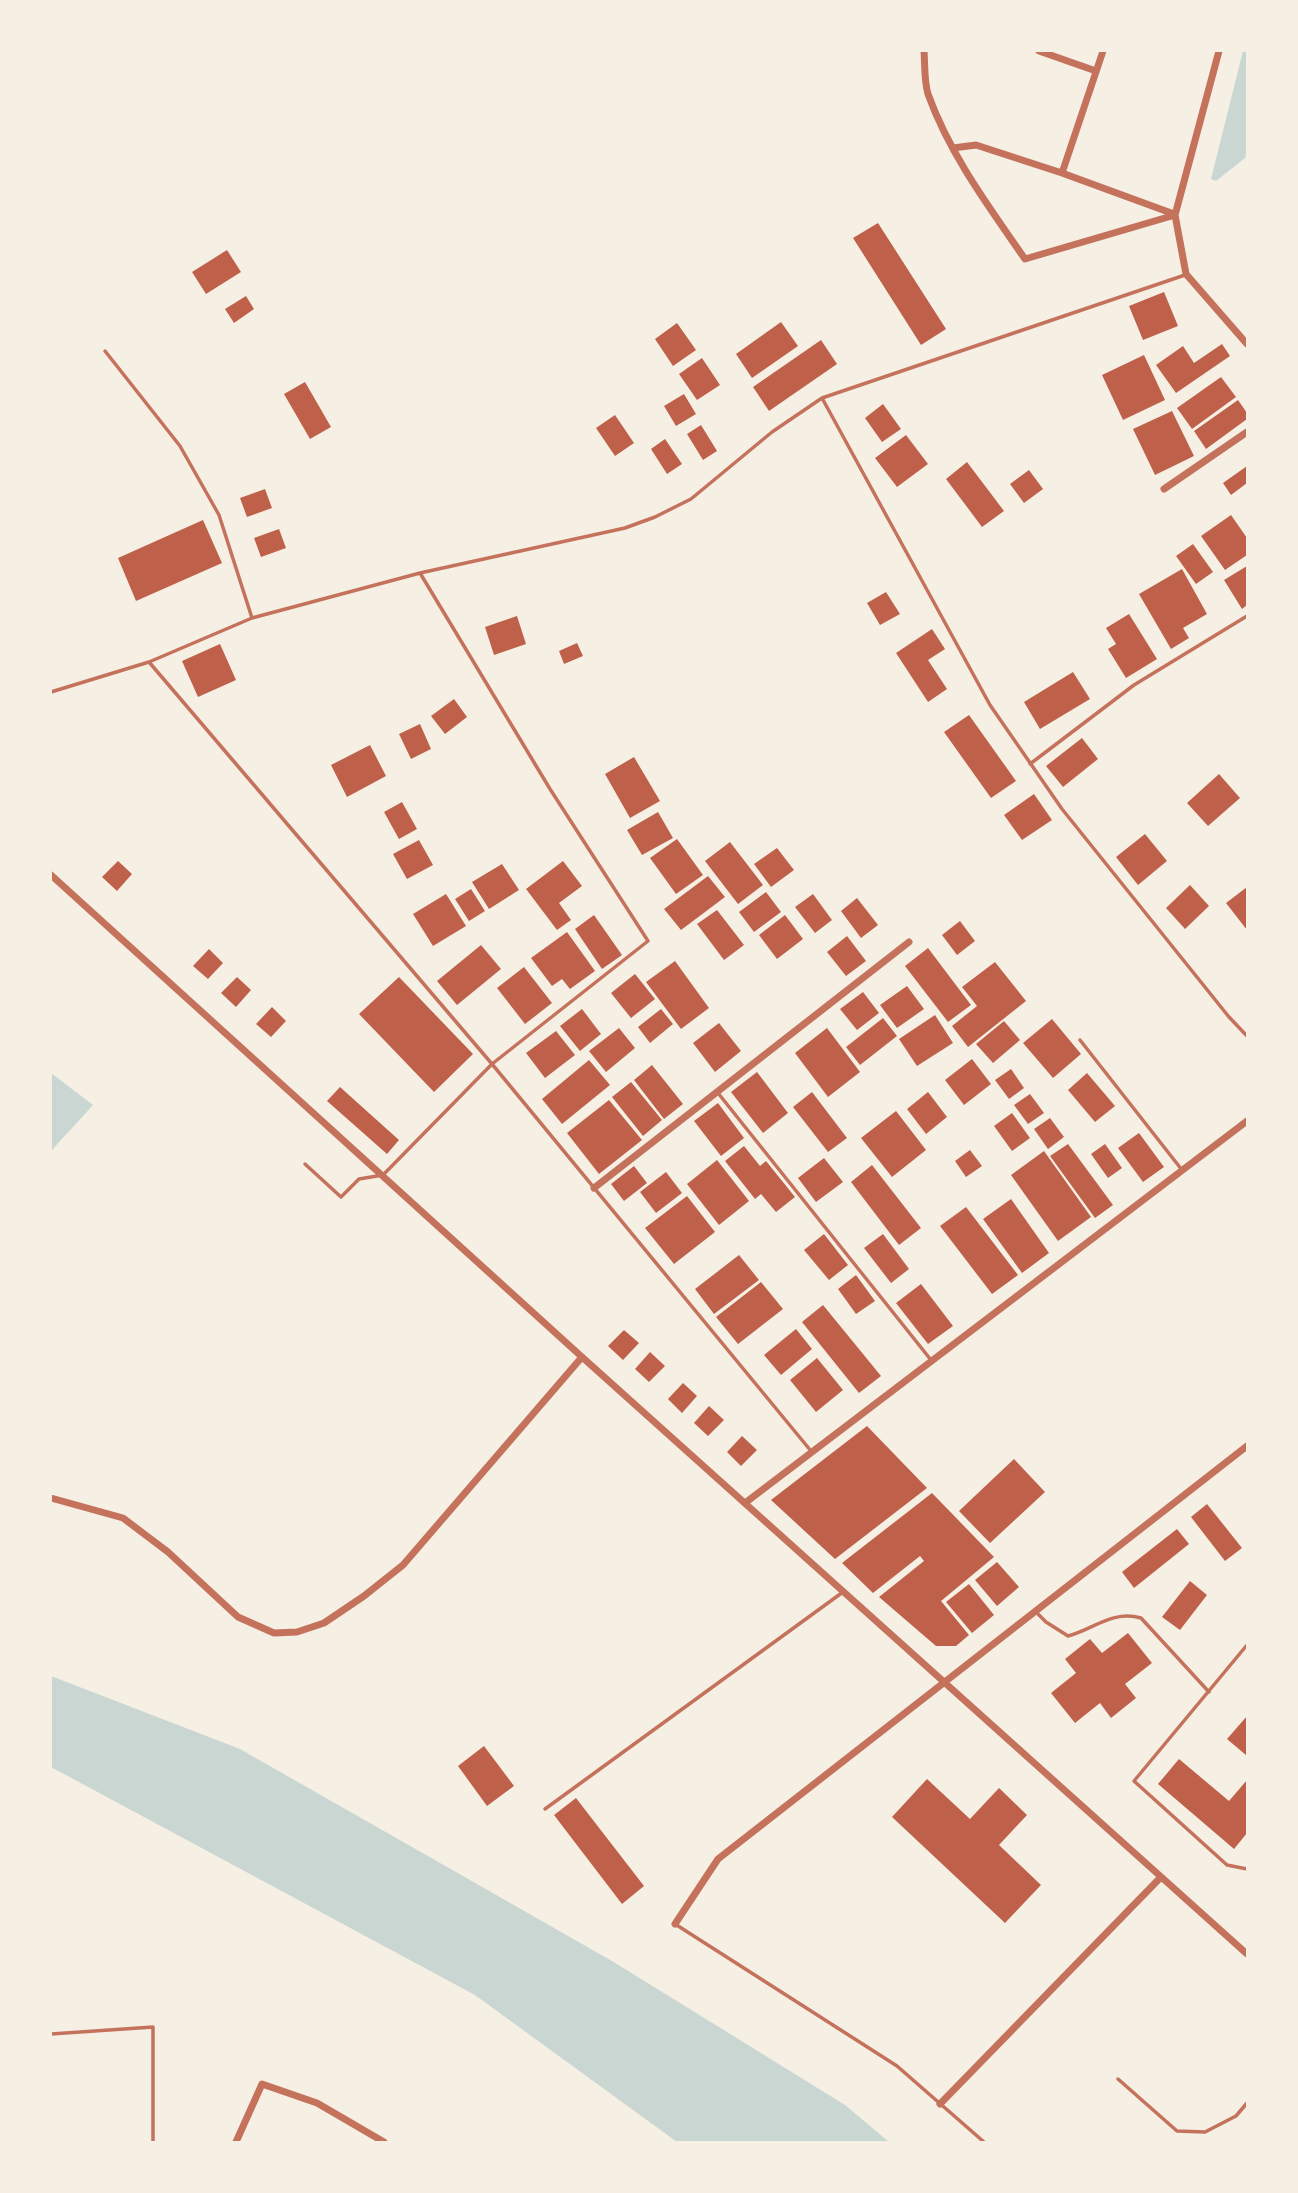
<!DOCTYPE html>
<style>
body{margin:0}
#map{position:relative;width:1298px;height:2193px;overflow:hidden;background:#f6efe4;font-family:"Fira Sans Condensed",sans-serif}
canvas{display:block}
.frame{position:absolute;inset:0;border:52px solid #f6efe4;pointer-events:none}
</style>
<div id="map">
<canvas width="1298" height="2193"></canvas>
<div class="frame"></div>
</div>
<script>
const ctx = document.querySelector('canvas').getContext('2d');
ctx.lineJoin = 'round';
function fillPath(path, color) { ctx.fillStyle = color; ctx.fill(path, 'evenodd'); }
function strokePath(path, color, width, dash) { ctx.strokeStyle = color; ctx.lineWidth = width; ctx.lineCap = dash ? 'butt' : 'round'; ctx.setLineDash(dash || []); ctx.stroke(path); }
const water = new Path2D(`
 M1243,51H1247V152L1245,158L1216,181L1211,179Z
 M51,1073L93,1105L51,1151V1072Z
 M51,1676L240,1749L612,1961L845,2105L889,2142H677L475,1995L51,1767Z`);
const building = new Path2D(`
 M878,223L946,329L921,345L853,238Z
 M227,250L241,272L206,294L192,272Z
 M1164,292L1178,326L1143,340L1129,306Z
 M246,296L254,309L234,323L225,309Z
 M781,322L798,346L752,378L736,354Z
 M677,323L696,350L673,366L655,339Z
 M821,340L837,364L769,411L753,387Z
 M1222,344L1230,356L1176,393L1156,365L1183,346L1194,363Z
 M1144,355L1165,400L1123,420L1102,375Z
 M702,358L720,385L697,400L679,374Z
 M1221,377L1236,397L1192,429L1177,408Z
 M305,382L331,427L310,439L284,394Z
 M684,394L696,414L676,426L664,406Z
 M1238,400L1247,413V419L1206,449L1194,431Z
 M883,404L901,429L882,442L865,418Z
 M1172,411L1194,456L1155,475L1133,429Z
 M615,415L634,443L615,456L596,428Z
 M701,425L717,451L703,460L687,434Z
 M906,435L928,464L897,487L875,458Z
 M665,439L682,464L667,474L651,449Z
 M967,462L1004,511L982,527L946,479Z
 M1247,466V483L1231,495L1223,483Z
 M1029,470L1043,489L1024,503L1010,484Z
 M265,489L272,508L247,517L240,498Z
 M1231,515L1247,538V555L1225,570L1201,536Z
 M203,520L222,563L136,601L118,558Z
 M279,529L286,548L261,557L254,538Z
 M1193,544L1213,572L1196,584L1176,556Z
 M1247,566V605L1242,609L1224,580Z
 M1182,569L1207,614L1183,628L1189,638L1171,649L1139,594Z
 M886,592L900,614L880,625L867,603Z
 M1129,614L1157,659L1126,678L1108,649L1116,644L1106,628Z
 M517,616L526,644L494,655L485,627Z
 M932,629L945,649L928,660L947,689L928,702L896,653Z
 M577,643L583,656L564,664L559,651Z
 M220,644L236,680L198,697L182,661Z
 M1073,672L1090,699L1040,729L1024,702Z
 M454,699L467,717L445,734L431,716Z
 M969,715L1016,781L991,798L944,732Z
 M420,724L431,749L411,759L399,734Z
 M1082,738L1098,759L1063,787L1046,766Z
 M370,745L386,776L347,797L331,765Z
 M634,757L660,801L630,818L605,774Z
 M1219,774L1240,798L1208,826L1187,803Z
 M1034,794L1052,820L1022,840L1004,815Z
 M402,802L417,829L399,839L384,812Z
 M658,812L673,838L642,855L627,830Z
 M1145,834L1167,861L1138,885L1116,857Z
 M677,839L703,875L676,894L650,858Z
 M419,840L433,865L407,879L393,854Z
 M730,842L763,885L738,904L705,861Z
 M777,848L794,870L771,887L754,864Z
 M118,861L132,874L117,891L102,877Z
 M563,861L582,886L559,903L571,920L557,930L526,889Z
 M502,864L519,890L489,909L472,882Z
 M708,876L725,897L681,930L664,909Z
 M1190,885L1209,906L1185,929L1166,908Z
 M1247,887V930L1226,903Z
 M471,889L485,911L469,921L455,899Z
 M766,892L781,912L754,932L739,912Z
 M446,894L466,926L433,946L413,914Z
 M813,894L832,920L815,933L795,907Z
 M857,898L878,925L861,938L841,911Z
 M717,910L744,945L724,960L697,924Z
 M594,915L622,955L602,969L575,929Z
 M785,915L803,939L777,959L759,935Z
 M960,921L975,941L957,955L942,935Z
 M567,932L595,971L570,989L562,979L552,986L531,958Z
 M847,936L866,961L846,976L827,952Z
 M481,945L501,969L457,1005L437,981Z
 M928,948L971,1005L948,1022L905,966Z
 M209,949L223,963L208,979L193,966Z
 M675,961L709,1008L681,1029L646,982Z
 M995,962L1026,1001L968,1047L952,1026L977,1006L962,987Z
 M524,967L552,1003L525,1024L497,988Z
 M635,974L655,999L631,1018L611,993Z
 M237,977L251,990L236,1007L221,993Z
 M399,977L473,1054L434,1092L359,1014Z
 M907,986L924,1009L897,1028L880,1005Z
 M863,992L879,1013L857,1030L840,1009Z
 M272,1007L286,1021L271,1037L256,1024Z
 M582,1009L601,1034L580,1051L560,1026Z
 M661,1009L673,1024L650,1043L638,1027Z
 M935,1015L953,1043L917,1066L899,1039Z
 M883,1018L897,1036L860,1065L846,1047Z
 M1052,1019L1081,1054L1053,1078L1023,1043Z
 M1004,1021L1020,1040L993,1063L976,1044Z
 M719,1023L741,1051L715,1072L693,1043Z
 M619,1028L635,1048L606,1072L589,1051Z
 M827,1028L860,1072L828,1097L795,1053Z
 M556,1031L575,1055L545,1078L526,1053Z
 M972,1059L991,1084L964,1105L945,1080Z
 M589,1060L610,1085L562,1124L542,1099Z
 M652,1065L683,1104L664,1119L634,1080Z
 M1011,1069L1024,1088L1009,1099L995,1080Z
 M757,1072L788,1113L763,1133L731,1092Z
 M1087,1073L1115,1106L1095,1122L1068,1090Z
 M631,1082L662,1120L643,1136L612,1097Z
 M340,1087L399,1140L387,1154L327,1101Z
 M812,1092L847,1138L828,1152L793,1107Z
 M928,1092L947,1117L926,1134L907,1109Z
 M1030,1094L1044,1113L1028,1124L1014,1105Z
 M609,1100L642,1140L599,1174L567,1133Z
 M718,1103L744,1138L721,1156L694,1121Z
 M896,1111L926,1150L892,1177L861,1138Z
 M1012,1113L1030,1138L1012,1151L994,1126Z
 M1050,1118L1064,1137L1048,1149L1034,1129Z
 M1139,1133L1164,1167L1143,1182L1118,1148Z
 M1068,1144L1113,1205L1095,1218L1050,1156Z
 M1105,1144L1122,1168L1108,1178L1091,1154Z
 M744,1146L760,1166L766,1161L795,1197L776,1212L761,1194L755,1199L725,1161Z
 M970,1150L982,1166L966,1177L955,1161Z
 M1044,1151L1091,1217L1058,1241L1011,1175Z
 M824,1158L843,1182L816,1202L798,1178Z
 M717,1160L749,1201L719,1225L687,1184Z
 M872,1165L921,1228L899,1245L851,1182Z
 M634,1166L647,1183L624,1201L611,1184Z
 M666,1172L682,1193L656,1213L640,1192Z
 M687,1196L715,1232L674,1264L645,1228Z
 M1011,1199L1049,1253L1022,1273L983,1219Z
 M966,1207L1018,1275L992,1294L940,1226Z
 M824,1234L848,1265L829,1280L804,1250Z
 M883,1234L909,1269L891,1283L864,1248Z
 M739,1255L759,1280L714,1314L695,1289Z
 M856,1275L875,1301L856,1314L838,1289Z
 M761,1282L783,1309L738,1344L716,1317Z
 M921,1284L953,1326L928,1344L896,1303Z
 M823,1305L881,1376L859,1393L802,1322Z
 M796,1329L812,1349L781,1375L764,1355Z
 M624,1330L639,1343L623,1360L608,1346Z
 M650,1352L665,1366L649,1382L635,1369Z
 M817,1358L843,1390L816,1412L790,1380Z
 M683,1383L697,1396L682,1413L668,1399Z
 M709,1406L724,1420L708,1436L694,1423Z
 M867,1426L927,1488L835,1559L771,1500Z
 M742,1436L757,1450L741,1466L727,1452Z
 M1014,1459L1045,1492L990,1543L959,1511Z
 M932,1493L994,1557L941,1601L969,1635L956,1646H936L879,1597L924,1561L920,1556L873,1593L842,1563Z
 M1207,1504L1242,1548L1225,1561L1191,1517Z
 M1177,1529L1189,1544L1134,1588L1122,1572Z
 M997,1562L1019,1587L997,1606L975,1580Z
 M1190,1581L1207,1595L1180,1630L1162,1617Z
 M969,1584L994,1615L972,1633L946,1602Z
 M1128,1633L1152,1663L1125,1684L1136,1698L1111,1718L1100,1703L1075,1723L1051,1693L1076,1673L1065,1659L1090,1639L1102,1653Z
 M1247,1716V1756L1227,1739Z
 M484,1746L514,1786L487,1806L458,1766Z
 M1179,1759L1229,1801L1247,1780V1833L1234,1849L1158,1784Z
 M927,1779L970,1819L999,1788L1027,1815L999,1845L1041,1885L1005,1923L892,1817Z
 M576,1798L644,1886L622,1904L554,1815Z`);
const service = new Path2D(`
 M105,351L180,446L219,515L252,618
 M822,398L990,705L1062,809L1229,1017L1247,1036
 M149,662L492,1064L811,1451
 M51,692L149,662L252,618L420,573L625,528L655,517L691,499L772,432L822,398L1185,275
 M1030,764L1134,685L1247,616
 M1080,1040L1182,1170
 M718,1093L931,1360
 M305,1164L341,1197L359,1179L383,1175L492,1064L648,941L550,789L420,573
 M1036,1612L1046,1622L1068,1636C1094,1629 1112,1610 1141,1618L1209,1692
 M1247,1645L1134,1781L1227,1865L1247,1869
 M545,1809L843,1592
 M675,1924L897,2066L984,2142
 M51,2034L153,2027V2142
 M1118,2079L1177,2131L1205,2132L1236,2116L1247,2103`);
const minor = new Path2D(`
 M924,51C925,64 924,81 928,94C950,155 989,207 1025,259L1175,215
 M1039,51L1096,71
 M1219,51L1175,215L1186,274L1247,344
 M953,148L976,145L1062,173L1174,214
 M1062,173L1103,51
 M1164,489L1247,432
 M51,875L582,1357L1247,1954
 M594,1188L909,942
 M51,1498L123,1518L168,1552L238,1617L274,1633L297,1632L324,1623L364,1596L403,1565L582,1357
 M745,1503L1247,1121
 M675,1924L718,1859L1247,1446
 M940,2104L1161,1877
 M236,2142L262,2084L317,2103L384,2142`);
fillPath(water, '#c9d6d2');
fillPath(building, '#bf614a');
strokePath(service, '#c5725c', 3.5);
strokePath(minor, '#c5725c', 7);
</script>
